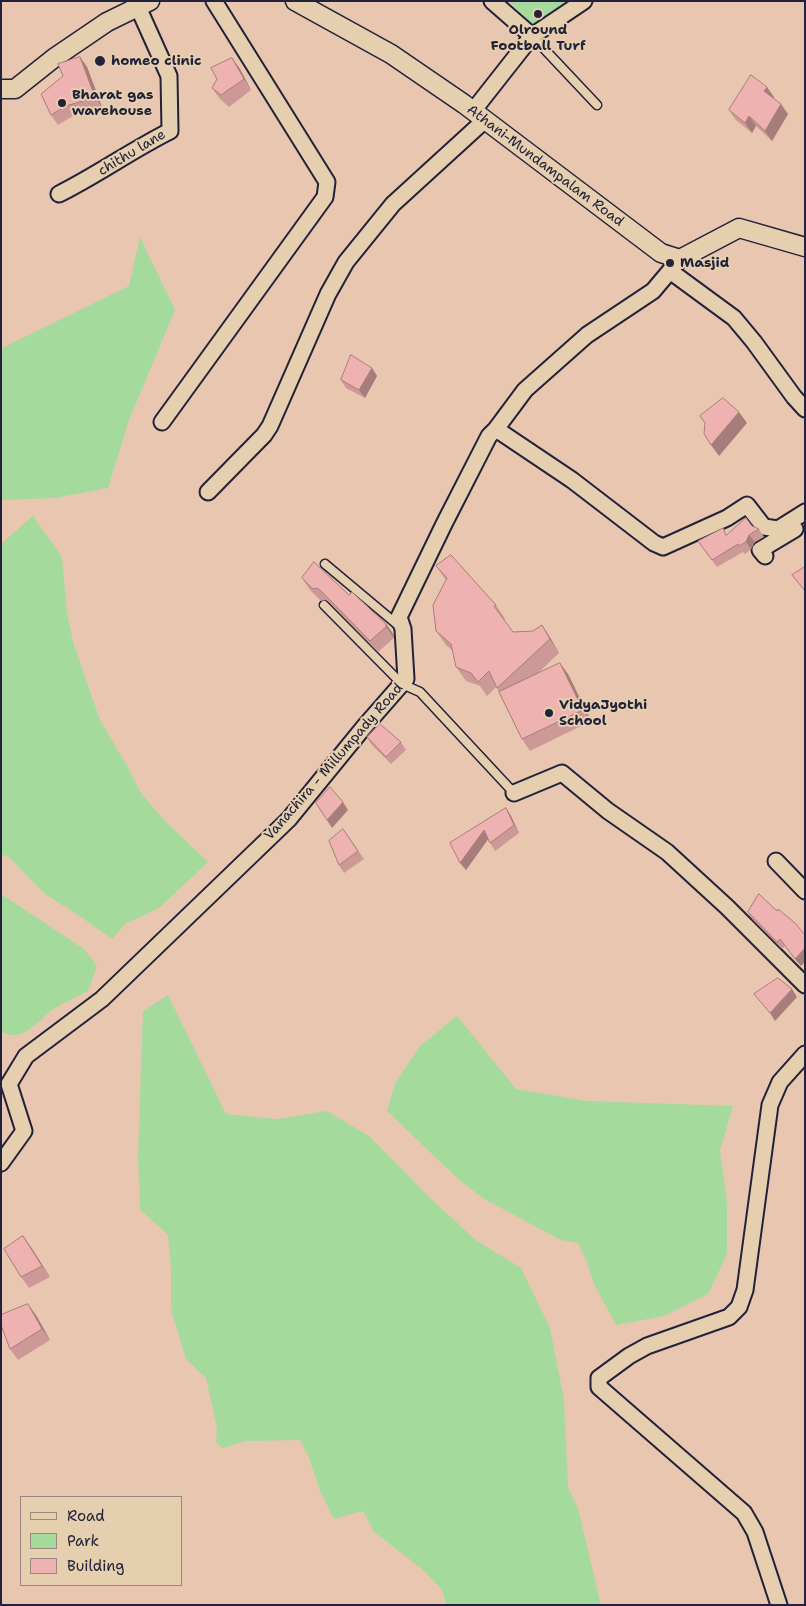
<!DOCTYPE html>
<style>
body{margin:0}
#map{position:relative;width:806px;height:1606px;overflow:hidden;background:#e8c6af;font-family:"Shantell Sans",sans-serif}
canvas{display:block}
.frame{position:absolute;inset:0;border:2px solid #22223b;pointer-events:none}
.legend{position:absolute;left:20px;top:1496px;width:162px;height:90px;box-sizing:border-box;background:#e6cfaf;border:1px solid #988a81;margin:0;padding:6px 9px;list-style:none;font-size:15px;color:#22223b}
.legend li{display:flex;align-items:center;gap:10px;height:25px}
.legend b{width:25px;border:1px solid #988a81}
</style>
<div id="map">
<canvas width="806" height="1606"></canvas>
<div class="frame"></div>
<ul class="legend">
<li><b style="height:6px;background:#e6cfaf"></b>Road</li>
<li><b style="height:14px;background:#a5da9d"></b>Park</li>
<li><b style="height:14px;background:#eeb2b0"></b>Building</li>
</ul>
</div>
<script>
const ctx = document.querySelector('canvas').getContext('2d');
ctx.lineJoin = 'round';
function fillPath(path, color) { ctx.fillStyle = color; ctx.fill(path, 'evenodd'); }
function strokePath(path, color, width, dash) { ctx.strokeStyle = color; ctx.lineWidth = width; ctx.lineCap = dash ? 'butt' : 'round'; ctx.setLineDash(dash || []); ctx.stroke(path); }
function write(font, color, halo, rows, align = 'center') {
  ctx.font = font + ' "Shantell Sans",sans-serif'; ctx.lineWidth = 4; ctx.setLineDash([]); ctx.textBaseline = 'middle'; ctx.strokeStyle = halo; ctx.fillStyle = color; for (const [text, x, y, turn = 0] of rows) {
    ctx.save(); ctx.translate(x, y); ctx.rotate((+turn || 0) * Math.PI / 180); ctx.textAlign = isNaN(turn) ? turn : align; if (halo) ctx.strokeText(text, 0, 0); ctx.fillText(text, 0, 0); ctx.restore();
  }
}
const green = new Path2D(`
 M509,1H577L534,26Z
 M140,237L175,310L129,420L108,488L55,498L1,500V351L4,347L129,286Z
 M33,516L62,557L67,612L73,642L100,720L126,764L141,793L165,821L208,862L159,908L125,924L112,939L77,914L45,894L10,858L1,854V544Z
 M1,894L84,949L97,966L88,991C76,997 63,1003 52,1010C37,1022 22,1044 1,1031Z
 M168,995L226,1114L277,1119L327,1111L369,1136L431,1199L477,1241L521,1268L550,1328L564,1400L568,1487L578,1509L601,1605H447L442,1590L422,1569L374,1532L363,1511L334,1519L320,1491L309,1458L300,1440L246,1441L222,1448L216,1442L217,1428L206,1378L186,1359L171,1309V1269L168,1235L140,1209L138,1155L143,1011Z
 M457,1016L516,1089L587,1101L733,1106L720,1150L727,1203V1254L708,1294L664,1316L616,1325L594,1284L587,1262L578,1243L561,1240L484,1199L457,1178L387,1111L395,1083L421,1045Z`);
const service = new Path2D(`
 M532,36L597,105
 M325,564L399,626
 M324,605L402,684L420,692L514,793`);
const minor = new Path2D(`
 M492,1L532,36
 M473,111L532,36L584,1
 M59,194C97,175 132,150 170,131L169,76L138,7
 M670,271L734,318L754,342L794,397L805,409
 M162,422L325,197L327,182L214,1
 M496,429L572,480L654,543L663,547L727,518L747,505L764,527L778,529L805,512
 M208,492L264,435L270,426L328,294L346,262L393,204L485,120
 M765,556L760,550L795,529
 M514,793L562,773L608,811L667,852L727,907L805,985
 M776,861L805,891
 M1,1163L24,1131L9,1084L26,1056L102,999L289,819L364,727L406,679L403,629L399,617L444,524L489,436L496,429L525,390L587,335L653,291L680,259
 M779,1605L755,1532L744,1513L599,1387V1378L629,1356L647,1346L729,1317L739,1307L745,1290L770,1105L780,1082L805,1054`);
const tertiary = new Path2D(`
 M295,1L391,54L464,104L661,253L680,259L739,228L805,247
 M1,89H15L54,58L107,22L150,1`);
const wall = new Path2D(`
 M80,57L87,67L102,107L73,116L58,125L51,115L63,76Z
 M232,58L240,69L251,90L229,107L220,99L212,88Z
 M774,97L773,98L788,114L772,141L756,126L752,133L736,120L729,110Z
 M372,368L377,376L365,398L346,388L341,380Z
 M759,529L764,537L755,542L751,549L745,554L743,552L717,567L698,541L727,534Z
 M436,566L496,605L505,619L504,620L513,632L533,631L542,625L551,639L559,653L537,674H568L591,721L530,751L522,739L499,692L496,687L487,696L480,686L466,681L456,667L453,651L446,645L436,631L446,580Z
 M302,578L349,595L386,624L394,635V638L378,652L328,601L325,600L321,601L310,590Z
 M367,737L401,742L406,750L391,764L372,745Z
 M506,808L511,816L519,833L495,851L488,839L466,870L460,863Z
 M343,829L364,859L344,873L339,865Z
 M759,894L801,966L785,946L782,949L753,920L748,912Z
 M23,1236L50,1277L29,1288L21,1277Z
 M36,1315L50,1340L18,1360L10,1349Z`);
const shadedWall = new Path2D(`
 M80,57L87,67L102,107L95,97Z
 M232,58L240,69L251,90L244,79Z
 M767,87L774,97L771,101L764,91Z
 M781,104L788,114L772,141L765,131Z
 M749,116L756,126L752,133L745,123Z
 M372,368L377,376L365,398L359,390Z
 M739,412L747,423L719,456L711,445Z
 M749,535L755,542L751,549L746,542Z
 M386,624L394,635V638L386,627Z
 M542,625L551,639L559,653L550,639Z
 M560,663L568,674L591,721L583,710Z
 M343,802L348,810L332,828L327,820Z
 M506,808L511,816L519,833L514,825Z
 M484,830L489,838L466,870L460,863Z
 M805,948V962L801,966L795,959Z
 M792,989L797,997L775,1021L770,1013Z
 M23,1236L31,1247L50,1277L42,1266Z
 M28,1304L36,1315L50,1340L42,1329Z`);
const building = new Path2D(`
 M80,57L95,97L66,106L51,115L41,94L63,76L58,64Z
 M232,58L244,79L221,95L212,88L217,79L211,68Z
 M751,75L767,87L764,91L781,104L765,131L749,116L745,123L729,110Z
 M351,355L372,368L359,390L341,380Z
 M723,398L739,412L711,445L704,434L705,423L700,416Z
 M746,518L752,526L759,529L749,535L746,542L739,546L738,544L712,560L698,541L723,528L726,535Z
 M451,555L496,605L494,606L513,632L533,631L542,625L550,639L497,688L489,671L478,682L471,673L456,667L451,644L436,631L433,605L447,578L436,566Z
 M314,562L349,595L352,592L386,624V627L370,641L320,590L317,588L313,589L302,578Z
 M805,567V591L792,575Z
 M560,663L583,710L522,739L499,692Z
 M380,724L401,742L386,757L367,737Z
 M330,787L343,802L327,820L316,803Z
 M506,808L514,825L490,843L484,830L460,863L450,843Z
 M343,829L358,851L339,865L329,841Z
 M759,894L777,911L778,909L795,923L805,935V948L795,959L780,939L777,942L748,912Z
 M778,978L792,989L770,1013L754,994Z
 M23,1236L42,1266L21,1277L4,1249Z
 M28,1304L42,1329L10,1349L1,1325V1315Z`);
const markers = [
 [538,14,5,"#22223b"],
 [100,61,6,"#22223b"],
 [62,103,5,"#22223b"],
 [670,263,5,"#22223b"],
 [549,713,5,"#22223b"]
];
const poiNames = [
 ["Olround",538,30,"center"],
 ["Football Turf",538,46,"center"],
 ["homeo clinic",111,61],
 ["Bharat gas",72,95],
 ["warehouse",72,111],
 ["Masjid",680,263],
 ["VidyaJyothi",559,705],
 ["School",559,721]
];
const streetNames = [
 ["chithu lane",132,153,-31],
 ["Athani-Mundampalam Road",545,166,37],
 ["Vanachira - Millumpady Road",334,762,-49]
];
fillPath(green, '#a5da9d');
strokePath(service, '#22223b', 11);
strokePath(minor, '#22223b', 19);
strokePath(tertiary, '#22223b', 21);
strokePath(service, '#e6cfaf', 8);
strokePath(minor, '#e6cfaf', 15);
strokePath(tertiary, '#e6cfaf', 18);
fillPath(wall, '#cd9997');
fillPath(shadedWall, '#a77d7b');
fillPath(building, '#eeb2b0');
strokePath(building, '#a77d7b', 1);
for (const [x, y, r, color] of markers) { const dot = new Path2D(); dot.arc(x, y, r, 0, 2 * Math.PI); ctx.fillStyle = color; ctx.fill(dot); strokePath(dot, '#e6cfaf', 2); }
write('bold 14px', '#22223b', '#e6cfaf', poiNames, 'left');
write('14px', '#22223b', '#e6cfaf', streetNames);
</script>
